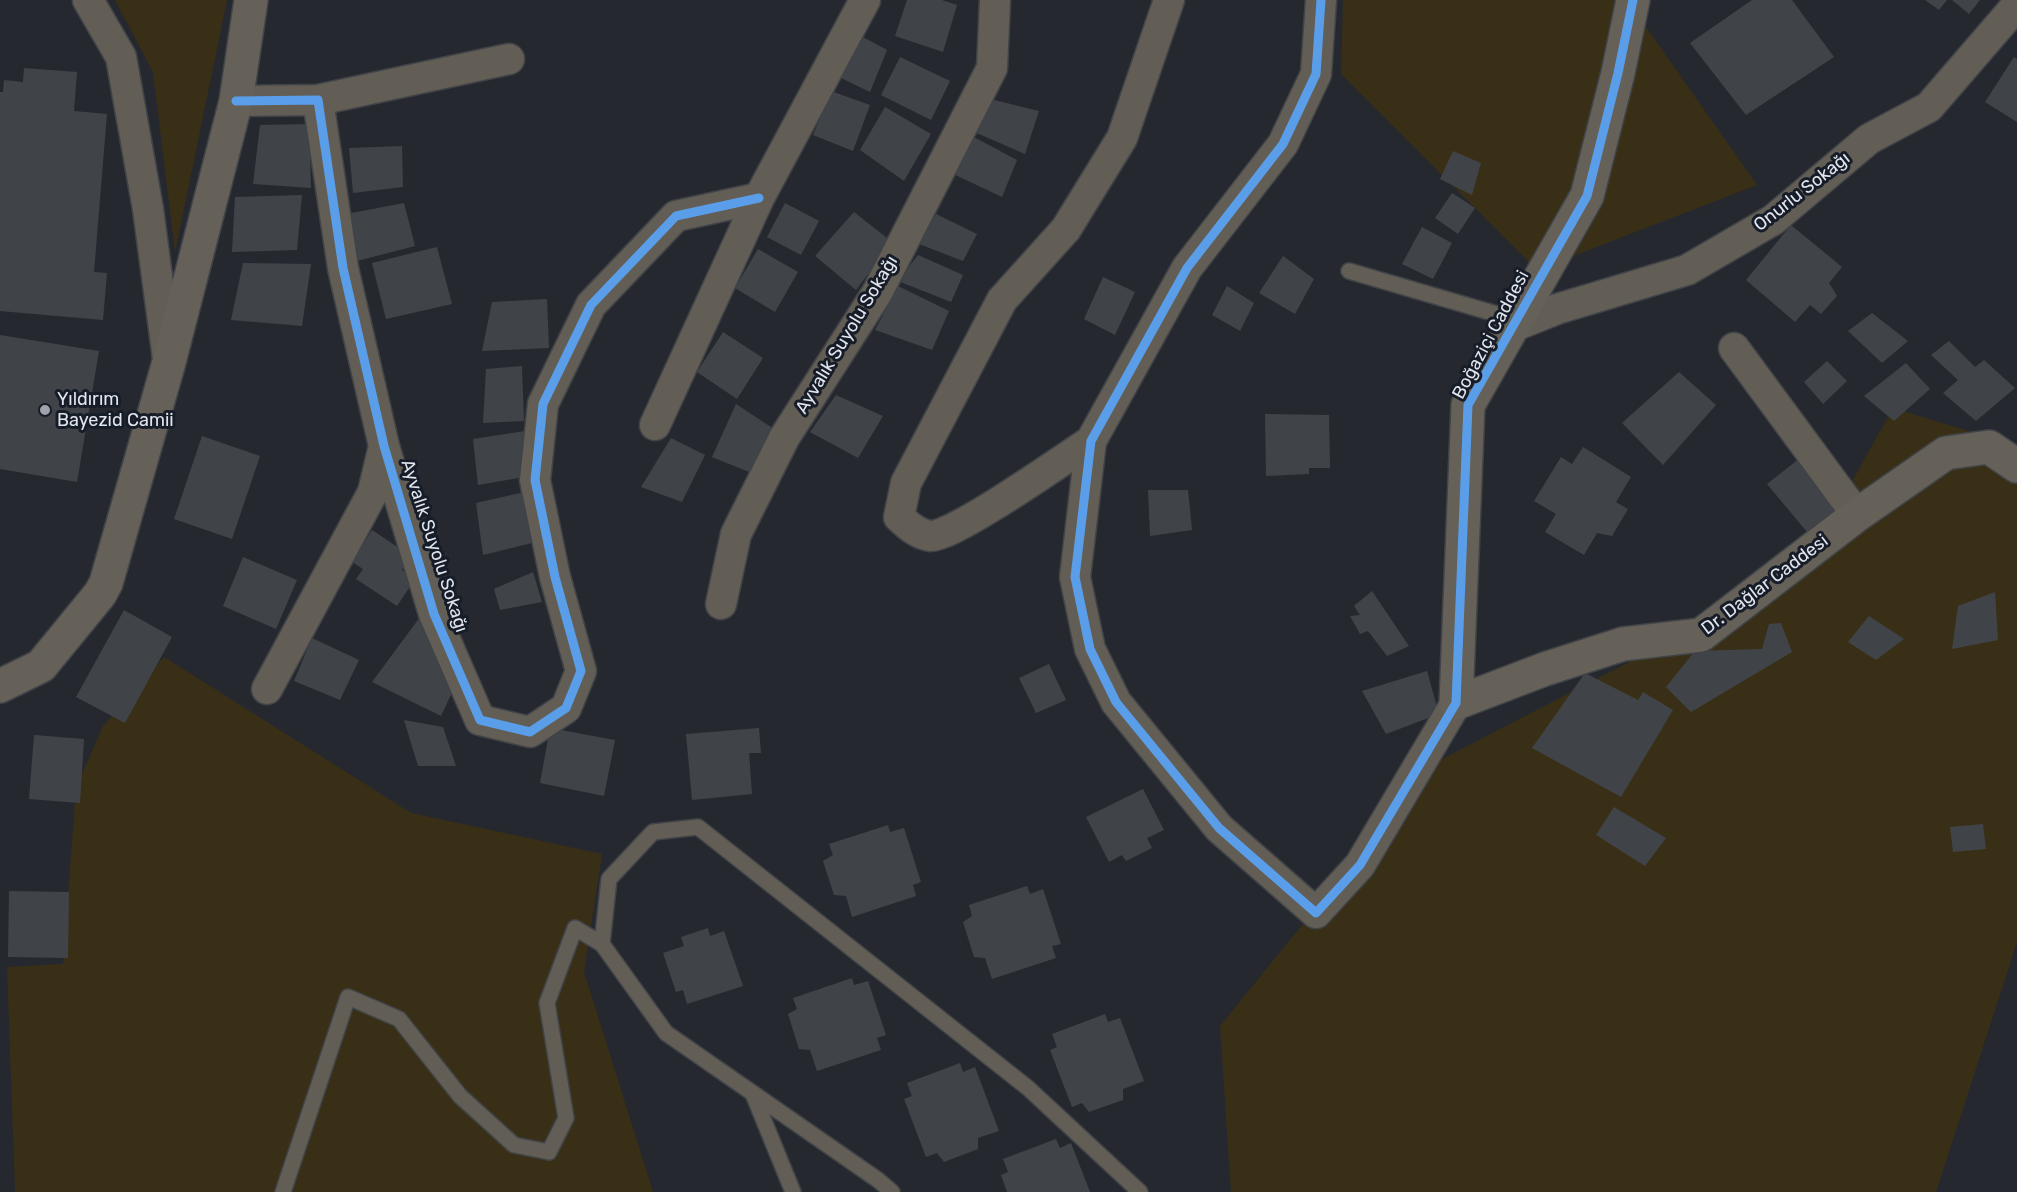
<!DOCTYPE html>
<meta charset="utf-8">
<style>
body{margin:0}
canvas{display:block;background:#25282e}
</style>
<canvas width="2017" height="1192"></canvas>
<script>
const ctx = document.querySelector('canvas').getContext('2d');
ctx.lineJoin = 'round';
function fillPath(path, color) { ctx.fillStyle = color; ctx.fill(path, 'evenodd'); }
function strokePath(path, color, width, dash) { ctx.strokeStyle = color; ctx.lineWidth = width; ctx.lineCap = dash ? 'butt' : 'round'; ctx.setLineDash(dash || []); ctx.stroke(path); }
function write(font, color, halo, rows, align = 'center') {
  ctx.font = font + ' Rubik,sans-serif'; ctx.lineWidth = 6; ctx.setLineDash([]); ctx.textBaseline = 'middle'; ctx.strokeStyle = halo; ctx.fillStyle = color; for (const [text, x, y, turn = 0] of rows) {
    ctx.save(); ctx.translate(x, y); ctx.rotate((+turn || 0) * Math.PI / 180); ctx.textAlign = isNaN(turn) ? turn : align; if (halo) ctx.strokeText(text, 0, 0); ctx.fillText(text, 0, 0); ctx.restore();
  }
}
const green = new Path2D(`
 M115,0H227L175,252L153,72Z
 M1343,0H1627L1757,185L1537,270L1341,74Z
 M1893,408L2017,446V942L1936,1192H1231L1220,1026L1307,919L1425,768L1801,573Z
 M164,657L411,813L602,854L584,972L653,1192H15L7,967L63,964L76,788L103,726Z`);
const building = new Path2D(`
 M907,0H942L957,5L943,52L895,36Z
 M1752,0H1792L1834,57L1746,115L1690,43Z
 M1925,0H1947L1939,10Z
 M1952,0H1980L1969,14Z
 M861,36L887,50L870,92L841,78Z
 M900,57L950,81L931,120L881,95Z
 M2014,57L2017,59V122L1985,102Z
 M24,68L77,72L74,111L107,114L94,272L107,273L103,320L0,311V92H3L4,80L23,82Z
 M831,91L870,105L853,151L813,135Z
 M986,98L1039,111L1025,154L972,131Z
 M885,107L931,134L904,181L860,150Z
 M309,124L311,188L253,184L260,125Z
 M970,135L1017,160L1002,197L949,172Z
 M402,146L403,187L353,193L349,148Z
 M1453,151L1481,163L1472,195L1440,179Z
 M1452,193L1475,208L1458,234L1435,218Z
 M302,195L297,250L232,252L235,197Z
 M404,203L415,246L357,261L346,214Z
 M785,203L819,221L801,255L767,237Z
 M854,212L892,242L856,290L815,256Z
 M936,214L977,234L963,261L919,244Z
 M1791,225L1842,267L1829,283L1837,296L1821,314L1810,305L1795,322L1746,280Z
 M1422,227L1452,243L1433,279L1402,264Z
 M437,247L452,304L386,319L372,263Z
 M758,249L798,272L775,312L735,288Z
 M918,255L963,275L951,302L898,281Z
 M1283,256L1314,279L1295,314L1259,293Z
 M243,263L311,264L302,326L231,320Z
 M1103,277L1135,292L1115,335L1084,319Z
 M898,286L949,311L932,350L875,330Z
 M1227,286L1254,303L1240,331L1212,315Z
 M547,299L549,348L482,351L492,302Z
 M1872,313L1908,341L1882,363L1848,331Z
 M723,332L763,358L737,399L697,372Z
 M0,335L99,351L77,482L0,469Z
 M1949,341L1975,367L1984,360L2015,388L1976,421L1943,393L1958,380L1931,355Z
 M1827,361L1847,381L1823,404L1804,382Z
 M1906,363L1930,389L1894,421L1864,396Z
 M522,366L524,421L483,423L486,369Z
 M1679,372L1716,405L1663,465L1622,423Z
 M836,395L883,416L858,458L810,432Z
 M736,404L777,431L754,474L712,457Z
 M1265,414L1329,415L1330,468H1309V474L1266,476Z
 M525,431L530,476L478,485L473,439Z
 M202,436L260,456L232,539L174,519Z
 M671,438L705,455L682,502L641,487Z
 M1583,447L1631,477L1616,502L1628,509L1612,536L1597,533L1584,555L1545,532L1556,514L1534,501L1561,457L1572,464Z
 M1805,454L1846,512L1807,532L1767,484Z
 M1148,490H1188L1192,530L1150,536Z
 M529,491L536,542L483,555L476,503Z
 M372,530L411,556L402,570L415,579L397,606L356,579L363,569L352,562Z
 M243,557L297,580L276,629L223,606Z
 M533,572L542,602L500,610L494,589Z
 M1372,591L1409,646L1387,656L1368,631L1360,634L1350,616L1360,615L1354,606Z
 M1995,592L1998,640L1952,649L1958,606Z
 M124,610L172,637L125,723L76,697Z
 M423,613L456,684L441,716L372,682Z
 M1869,616L1904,639L1876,660L1848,642Z
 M1781,623L1792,652L1691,712L1666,687L1695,651L1762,649L1769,624Z
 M312,638L359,660L340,700L294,681Z
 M1049,664L1066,700L1036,713L1019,678Z
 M1427,671L1439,714L1386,734L1362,691Z
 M1585,673L1638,700L1643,692L1673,710L1621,797L1532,748Z
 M404,720L443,727L456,766H418Z
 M550,728L615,740L604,796L540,783Z
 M759,728L761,753H749L752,794L692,800L686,734Z
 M34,735L84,739L80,803L29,799Z
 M1143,789L1164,830L1147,838L1152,848L1126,861L1122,855L1109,862L1086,817Z
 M1614,807L1666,838L1645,866L1596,835Z
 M1983,824L1986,849L1953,852L1950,827Z
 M888,825L890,832L904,828L921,882L913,885L916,896L852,917L846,896L834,895L823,861L833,855L829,844Z
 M1027,886L1030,894L1043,889L1061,944L1052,946L1056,958L992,979L985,958L974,957L963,922L972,916L969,905Z
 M9,891L69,892L68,958L8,957Z
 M708,928L710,936L724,931L743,986L687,1004L683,990L676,992L663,953L684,946L681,937Z
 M852,978L854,985L868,981L886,1035L877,1038L881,1050L817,1071L810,1050L799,1049L788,1014L797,1009L793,998Z
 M1105,1014L1108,1022L1120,1018L1144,1081L1123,1089V1100L1089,1112L1082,1103L1072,1107L1050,1050L1057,1047L1052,1034Z
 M960,1063L963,1072L975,1067L999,1131L978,1138V1149L944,1162L937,1153L926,1157L904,1099L912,1096L907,1083Z
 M1056,1139L1060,1148L1071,1143L1090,1192H1007L1001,1175L1008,1172L1003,1159Z`);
const lane = new Path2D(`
 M1349,271L1517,320
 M602,944L609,879L653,832L698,827L1028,1088L1140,1192
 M753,1094L793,1192
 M283,1192L348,997L399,1019L460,1096L514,1145L549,1152L566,1118L547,1003L575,928L602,944L666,1033L878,1180L892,1192`);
const street = new Path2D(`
 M88,0L121,57L148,209L168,359
 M1321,0L1316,74L1283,144L1187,268L1091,441L1075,577L1090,649L1116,702L1219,828L1316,913L1360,865L1456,703
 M318,100L509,59
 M236,101L318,100L343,268L384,446L434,614L480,720L530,732L566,708L581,671L555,577L535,480L543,404L591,305L676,216L759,198
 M1512,327L1557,309L1687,270L1773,220L1869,139L1929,107L2017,5
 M1734,348L1857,515
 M655,425L759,198L865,0
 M1091,441C1067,457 950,539 930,536C917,534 909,526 899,517L906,483L1002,300L1066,229L1122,138L1169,0
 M721,604L736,534L784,438L877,293L992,68L995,0
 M267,689L373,492L384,446`);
const secondary = new Path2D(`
 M1633,0L1618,73L1587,196L1468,405L1456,703L1545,669L1623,644L1701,635L1857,515L1946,453L1989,447L2017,466
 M0,686L41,666L100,594L106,583L169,362L236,101L251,0`);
const cycleway = new Path2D(`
 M1321,0L1316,74L1283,144L1187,268L1091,441L1075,577L1090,649L1116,702L1219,828L1316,913L1360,865L1456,703L1468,405L1587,196L1618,73L1633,0
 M236,101L318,100L343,268L384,446L434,614L480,720L530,732L566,708L581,671L555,577L535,480L543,404L591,305L676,216L759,198`);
const markers = [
 [45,410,6,"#9fa3aa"]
];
const streetNames = [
 ["Onurlu Sokağı",1802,192,-38],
 ["Ayvalık Suyolu Sokağı",847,335,-59],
 ["Boğaziçi Caddesi",1491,335,-62],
 ["Ayvalık Suyolu Sokağı",434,546,72],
 ["Dr. Dağlar Caddesi",1765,585,-37]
];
const poiNames = [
 ["Yıldırım",57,400],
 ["Bayezid Camii",57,421]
];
fillPath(green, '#382f16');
fillPath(building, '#404449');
strokePath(lane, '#404348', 18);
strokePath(street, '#404348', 33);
strokePath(secondary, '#404348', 36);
strokePath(lane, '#625e55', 15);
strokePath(street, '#625e55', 30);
strokePath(secondary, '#656158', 33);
strokePath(cycleway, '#5a9eea', 9);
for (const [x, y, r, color] of markers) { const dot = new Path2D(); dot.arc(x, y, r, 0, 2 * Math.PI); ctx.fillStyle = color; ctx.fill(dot); strokePath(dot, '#171d28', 2); }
write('18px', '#e1e5ed', '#171d28', streetNames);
write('18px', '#e1e5ed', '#171d28', poiNames, 'left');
</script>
